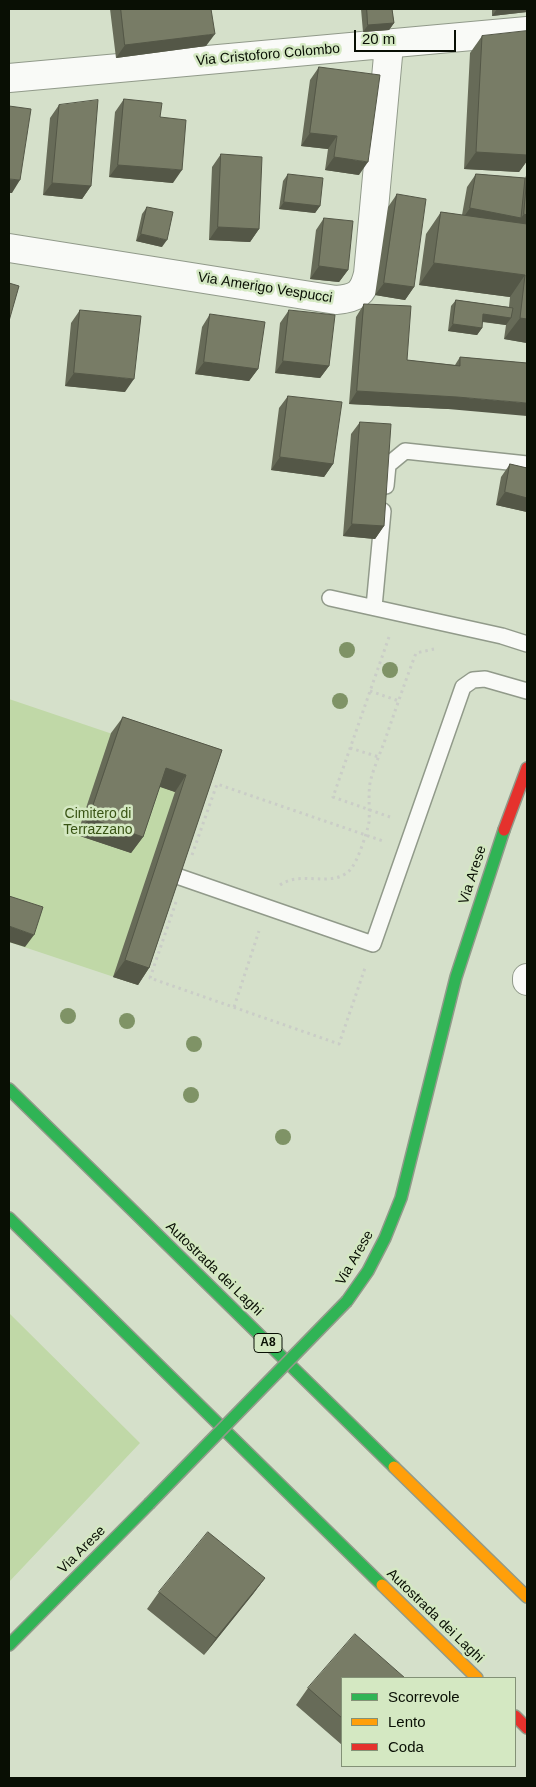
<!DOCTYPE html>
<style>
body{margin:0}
#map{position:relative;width:536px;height:1787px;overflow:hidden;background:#d5e0ca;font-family:Helvetica,sans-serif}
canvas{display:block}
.frame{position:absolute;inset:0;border:10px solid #090f04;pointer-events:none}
.legend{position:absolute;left:341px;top:1677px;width:175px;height:90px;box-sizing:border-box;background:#d4e8c2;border:1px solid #839176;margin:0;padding:6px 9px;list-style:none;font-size:15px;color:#090f04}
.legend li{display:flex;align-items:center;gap:10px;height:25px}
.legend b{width:25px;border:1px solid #839176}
.scale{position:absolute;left:354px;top:30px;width:102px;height:22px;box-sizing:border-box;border:2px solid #090f04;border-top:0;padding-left:6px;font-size:15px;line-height:18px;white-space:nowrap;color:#090f04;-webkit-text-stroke:4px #d4e8c2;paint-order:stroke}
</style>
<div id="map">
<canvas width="536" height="1787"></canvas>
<div class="frame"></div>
<ul class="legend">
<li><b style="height:6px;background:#30b455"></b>Scorrevole</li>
<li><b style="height:6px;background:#ff9f0a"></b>Lento</li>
<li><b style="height:6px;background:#e5322d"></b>Coda</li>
</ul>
<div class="scale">20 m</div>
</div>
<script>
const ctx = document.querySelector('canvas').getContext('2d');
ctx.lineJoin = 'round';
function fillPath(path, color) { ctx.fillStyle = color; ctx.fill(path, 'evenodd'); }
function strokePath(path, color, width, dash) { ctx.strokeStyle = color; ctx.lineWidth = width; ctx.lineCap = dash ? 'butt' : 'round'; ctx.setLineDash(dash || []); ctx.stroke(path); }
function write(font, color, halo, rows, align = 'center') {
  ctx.font = font + ' Helvetica,sans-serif'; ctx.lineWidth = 5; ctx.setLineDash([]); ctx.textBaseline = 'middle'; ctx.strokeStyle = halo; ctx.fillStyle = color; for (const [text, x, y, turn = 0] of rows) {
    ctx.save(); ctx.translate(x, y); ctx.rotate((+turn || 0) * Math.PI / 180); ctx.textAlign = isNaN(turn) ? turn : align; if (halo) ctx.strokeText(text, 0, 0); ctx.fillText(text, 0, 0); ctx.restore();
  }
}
const green = new Path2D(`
 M9,699L210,767L138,985L9,942Z
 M9,1313L140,1443L9,1582Z`);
const path = new Path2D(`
 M389,637L333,797L390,817
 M370,691L399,701
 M350,748L379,757
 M192,855L217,784L383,841
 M280,885C301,870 331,888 349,871C357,864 367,833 369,822C370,809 368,796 370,783C373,769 380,754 385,740C395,711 405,682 416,653L434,649
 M176,902L150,978L339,1044L365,968
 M234,1007L259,931`);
const lane = new Path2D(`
 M386,486L388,465L405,451L527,464
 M330,598L502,636L527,644
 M374,607L383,511
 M174,875L373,944L463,687L473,680L485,679L527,691`);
const street = new Path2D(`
 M9,78L527,31
 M9,248L336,300C357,298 363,294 368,274L389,45
 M527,978V981`);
const fast = new Path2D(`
 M9,1089L394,1467
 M9,1218L382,1585
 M347,1301L368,1271L385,1238L401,1198L456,977L504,830
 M9,1645L149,1504`);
const slow = new Path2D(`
 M394,1467L527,1597
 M382,1585L477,1678`);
const jam = new Path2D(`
 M504,830L527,768
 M515,1716L527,1728`);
const fastBridge = new Path2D(`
 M149,1504L347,1301`);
const trees = [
 [347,650],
 [390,670],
 [340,701],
 [68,1016],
 [127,1021],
 [194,1044],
 [191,1095],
 [283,1137]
];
const wall = new Path2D(`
 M110,9H211L206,46L116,58Z
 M361,9H392L394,23L389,30L363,32Z
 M492,9H527V12L492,16Z
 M527,31V161L519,172L464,169L470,53L482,36Z
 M319,67L359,175L325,170L328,149L301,146L310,80Z
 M124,99L160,117L173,183L109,177L115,112Z
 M59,105L91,186L82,199L43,195L50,118Z
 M221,154L259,229L250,242L209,240L212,167Z
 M288,174L320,206L315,213L279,209L283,181Z
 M476,174L525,178L527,174V343L504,339L506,325L482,322V328L477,335L448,331L451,306L456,300L509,307L510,297L419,285L426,234L441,212L462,215L467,187Z
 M397,194L414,287L405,300L375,295L388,207Z
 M147,207L162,247L136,241L142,214Z
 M324,218L348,270L339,282L310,279L316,230Z
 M364,304L407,360L455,365L460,357L527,363L448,409L349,404L356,317Z
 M80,310L125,392L65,386L71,323Z
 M289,310L329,366L320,378L275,373L280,323Z
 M210,314L258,369L249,381L195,374L202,327Z
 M288,396L333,464L324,477L271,470L279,408Z
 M360,422L384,526L375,539L343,536L351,434Z
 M510,464L527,468V512L496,505L501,477Z
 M123,717L222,750L149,968L138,985L113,977L175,792L159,786L143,837L131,853L77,835L111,733Z
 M265,1578L253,1594L204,1655L147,1609L159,1592Z
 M342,1678V1745L296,1705L308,1688Z`);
const shadedWall = new Path2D(`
 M497,9H527V12L492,16Z
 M394,23L389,30L363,32L368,25Z
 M215,34L206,46L116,58L125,45Z
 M310,133L337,136L328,149L301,146Z
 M476,152L527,155V161L519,172L464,169Z
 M334,157L368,162L359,175L325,170Z
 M118,165L182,170L173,183L109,177Z
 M9,179L20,180L12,193H9Z
 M52,183L91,186L82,199L43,195Z
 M284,202L320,206L315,213L279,209Z
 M470,208L521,218L524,214L527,215V233L461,221Z
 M218,227L259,229L250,242L209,240Z
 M141,234L167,240L162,247L136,241Z
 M434,263L525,275L510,297L419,285Z
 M319,266L348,270L339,282L310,279Z
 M384,283L414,287L405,300L375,295Z
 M483,314L511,318L506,325L479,321Z
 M520,318L527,319V343L504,339Z
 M453,324L482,328L477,335L448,331Z
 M283,361L329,366L320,378L275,373Z
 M204,362L258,369L249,381L195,374Z
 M74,373L134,379L125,392L65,386Z
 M357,391L457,397L527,403V416L448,409L349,404Z
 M280,457L333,464L324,477L271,470Z
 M505,492L527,498V512L496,505Z
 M352,524L384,526L375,539L343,536Z
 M166,768L186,775L175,792L154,785Z
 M89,818L143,837L131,853L77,835Z
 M9,926L34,935L25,947L9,942Z
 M125,960L149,968L138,985L113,977Z
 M265,1578L253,1594L204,1655L216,1638Z`);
const building = new Path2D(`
 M121,9H211L215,34L125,45Z
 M367,9H392L394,23L368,25Z
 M527,31V155L476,152L482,36Z
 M319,67L380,75L368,162L334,157L337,136L310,133Z
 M124,99L162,103L160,117L186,120L182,170L118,165Z
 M98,100L91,186L52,183L59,105Z
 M9,106L31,109L20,180L9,179Z
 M221,154L262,157L259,229L218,227Z
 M288,174L323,178L320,206L284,202Z
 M476,174L525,178L521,218L470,208Z
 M527,176V215L524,214Z
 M397,194L426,199L414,287L384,283Z
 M147,207L173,212L167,240L141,234Z
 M441,212L527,224V319L520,318L525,275L434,263Z
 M324,218L353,221L348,270L319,266Z
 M9,283L19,286L9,321Z
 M456,300L513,308L511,318L483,314L482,328L453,324Z
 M364,304L411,306L407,360L460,366V357L527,363V403L457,397L357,391Z
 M80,310L141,316L134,379L74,373Z
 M289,310L335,315L329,366L283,361Z
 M210,314L265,322L258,369L204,362Z
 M288,396L342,402L333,464L280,457Z
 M360,422L391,424L384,526L352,524Z
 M510,464L527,468V498L505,492Z
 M123,717L222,750L149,968L125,960L186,775L166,768L143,837L89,818Z
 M9,896L43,907L34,935L9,926Z
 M208,1532L265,1578L216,1638L159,1592Z
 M355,1634L405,1678H342V1718L308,1688Z`);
const shields = [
 [268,1343,28]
];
const shieldNames = [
 ["A8",268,1343]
];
const streetNames = [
 ["Via Cristoforo Colombo",268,55,-5],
 ["Via Amerigo Vespucci",265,288,9],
 ["Via Arese",473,875,-72],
 ["Via Arese",355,1258,-60],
 ["Autostrada dei Laghi",214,1269,44],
 ["Via Arese",82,1550,-45],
 ["Autostrada dei Laghi",435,1616,44]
];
const parkNames = [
 ["Cimitero di",98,814],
 ["Terrazzano",98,830]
];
fillPath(green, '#c0d8a7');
strokePath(lane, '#919a8a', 18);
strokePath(street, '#919a8a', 30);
strokePath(fast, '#919a8a', 14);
strokePath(slow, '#919a8a', 14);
strokePath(jam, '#919a8a', 14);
strokePath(path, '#cacdc7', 3, [2.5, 4]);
strokePath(lane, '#f9faf7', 15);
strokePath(street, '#f9faf7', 28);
strokePath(fast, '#30b455', 11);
strokePath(slow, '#ff9f0a', 11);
strokePath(jam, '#e5322d', 11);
strokePath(fastBridge, '#919a8a', 14, []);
strokePath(fastBridge, '#30b455', 11);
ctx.fillStyle = '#7f9366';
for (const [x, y] of trees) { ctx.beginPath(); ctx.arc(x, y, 8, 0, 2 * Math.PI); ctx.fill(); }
fillPath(wall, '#676b58');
fillPath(shadedWall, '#545747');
fillPath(building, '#787c66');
strokePath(building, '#545747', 1);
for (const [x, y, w] of shields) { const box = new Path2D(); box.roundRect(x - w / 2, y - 9.5, w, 19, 4); ctx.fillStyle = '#d4e8c2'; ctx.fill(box); strokePath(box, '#090f04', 1); }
write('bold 12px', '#090f04', null, shieldNames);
write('14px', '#090f04', '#d4e8c2', streetNames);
write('14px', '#395414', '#d4e8c2', parkNames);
</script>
